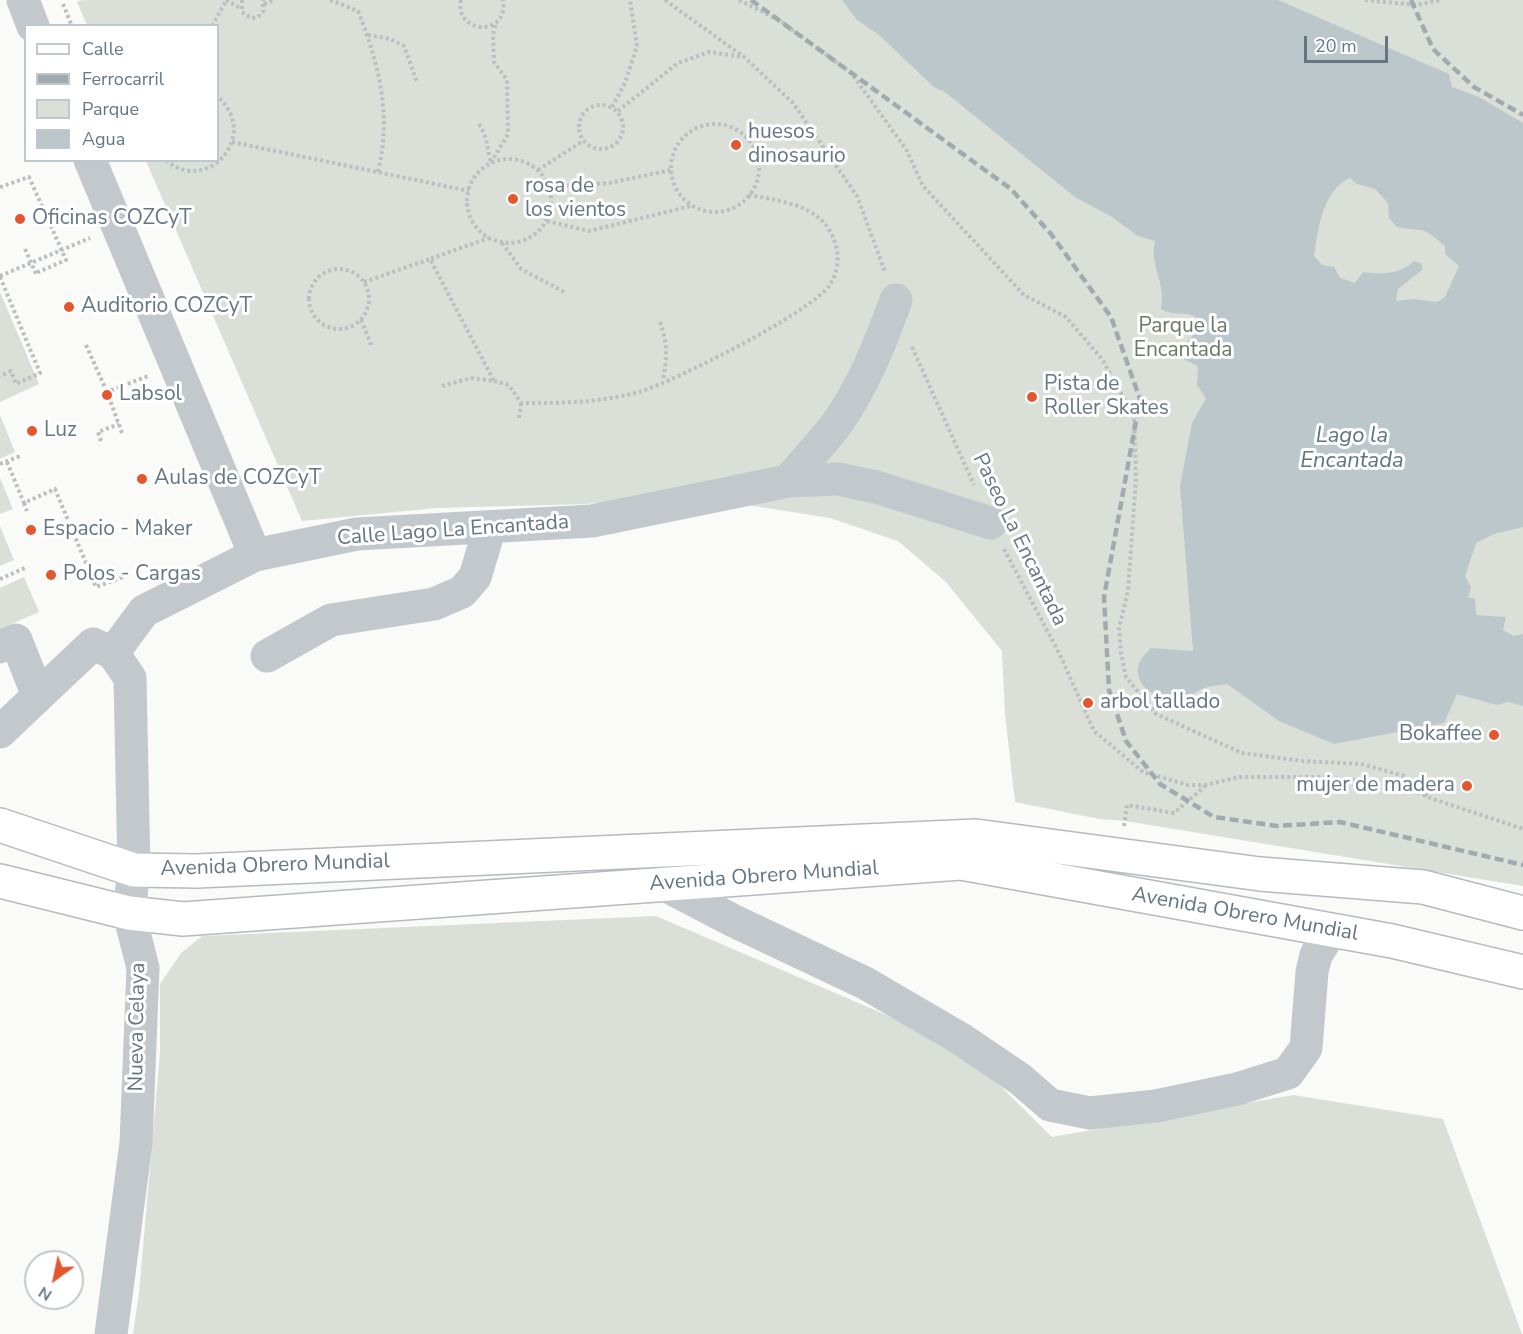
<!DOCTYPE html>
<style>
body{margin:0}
#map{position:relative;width:1523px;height:1334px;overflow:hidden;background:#fafaf8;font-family:"Nunito Sans",sans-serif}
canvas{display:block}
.legend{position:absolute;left:24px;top:24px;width:195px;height:138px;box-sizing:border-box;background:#fff;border:2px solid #c1c8cd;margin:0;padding:8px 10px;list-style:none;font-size:18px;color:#657683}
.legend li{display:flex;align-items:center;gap:12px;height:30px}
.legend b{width:30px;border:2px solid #c1c8cd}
.north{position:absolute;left:24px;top:1250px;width:60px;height:60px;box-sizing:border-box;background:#fff;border:2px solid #c1c8cd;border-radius:50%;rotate:213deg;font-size:16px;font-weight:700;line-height:24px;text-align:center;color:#657683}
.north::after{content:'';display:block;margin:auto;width:21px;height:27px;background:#e4572e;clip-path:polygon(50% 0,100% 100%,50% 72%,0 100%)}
.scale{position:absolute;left:1304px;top:36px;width:84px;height:27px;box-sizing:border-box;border:3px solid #657683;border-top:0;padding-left:8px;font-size:18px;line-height:21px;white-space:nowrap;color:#657683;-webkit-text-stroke:4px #fff;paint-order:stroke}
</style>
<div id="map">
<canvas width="1523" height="1334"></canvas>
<ul class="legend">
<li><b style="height:8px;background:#fff"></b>Calle</li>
<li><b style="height:8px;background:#a2aab0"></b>Ferrocarril</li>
<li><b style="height:16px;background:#dadfd7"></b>Parque</li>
<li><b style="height:16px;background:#bbc7cb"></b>Agua</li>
</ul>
<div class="north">N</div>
<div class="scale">20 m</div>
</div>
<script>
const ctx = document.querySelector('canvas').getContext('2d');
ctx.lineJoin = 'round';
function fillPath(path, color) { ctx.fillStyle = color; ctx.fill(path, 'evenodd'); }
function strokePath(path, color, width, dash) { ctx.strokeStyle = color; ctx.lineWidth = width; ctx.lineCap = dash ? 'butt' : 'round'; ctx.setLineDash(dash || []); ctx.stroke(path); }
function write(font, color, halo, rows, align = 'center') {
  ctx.font = font + ' "Nunito Sans",sans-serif'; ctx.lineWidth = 6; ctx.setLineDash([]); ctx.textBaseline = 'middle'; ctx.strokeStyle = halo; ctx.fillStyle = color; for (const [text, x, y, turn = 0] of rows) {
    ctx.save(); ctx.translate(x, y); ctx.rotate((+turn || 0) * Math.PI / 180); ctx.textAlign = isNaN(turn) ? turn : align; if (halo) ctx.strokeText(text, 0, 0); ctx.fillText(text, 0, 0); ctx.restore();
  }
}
const green = new Path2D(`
 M82,0H1523V886L1125,821L1099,819L1015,802L1005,714L1002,651L946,582L898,541L830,518L678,494L588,504L437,508L302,521L146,161L218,160V26L87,25L77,2Z
 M0,292L39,384L0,402Z
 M0,415L15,452L0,459Z
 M0,478L13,509L0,514Z
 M0,526L14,560L0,566Z
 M24,577L39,612L0,629V588Z
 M656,916L961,1047L1052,1137L1293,1095L1443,1119L1522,1334H133L139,1293L160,1053V984L181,953L202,936Z`);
const water = new Path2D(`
 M842,0H1278L1449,74L1452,87L1479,97L1523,123V527L1494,534L1476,543L1465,576L1471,587L1468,597L1475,599L1476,615L1506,617L1503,630L1514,636L1523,634V706L1508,702L1497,705L1457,694L1444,723L1334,744L1279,721L1227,684C1219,685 1211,686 1204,688C1198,690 1193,695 1188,697C1171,703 1147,697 1140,680C1134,666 1141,658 1151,648L1193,651L1180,486L1192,423L1206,398L1197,385L1198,366L1183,359L1201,354L1197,349L1189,348L1185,343L1191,338L1199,319C1187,310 1174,317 1161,309C1167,285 1149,265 1155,241L1138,236L1112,217L1075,197L945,92L934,87L879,35L857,20ZM1350,178L1357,184L1375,189L1388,203L1389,218L1397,227C1425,232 1421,225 1445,246V254L1459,266L1445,297L1437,302L1414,299L1396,301L1398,289L1422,270V264L1414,261C1401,274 1381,275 1363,272L1355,283L1340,278L1334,267L1322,265L1314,256C1318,228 1323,190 1350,178Z`);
const path = new Path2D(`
 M226,0L240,8
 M242,0V12L251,18L258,17L263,12V0
 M330,0L358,11C379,64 392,115 378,172
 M461,0C454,34 509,38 503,0
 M665,0L744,57L793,103L857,196L885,272
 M739,0L779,20L851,73L906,149L923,186L1024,295L1066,317L1102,359L1134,417L1136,478L1128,591L1119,628L1121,653L1126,677L1156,714L1242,753L1303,761L1361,764L1404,776L1429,797
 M1365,0L1416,5L1441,0
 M63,4L72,26
 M264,4L273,0
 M212,26L226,1
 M368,35L390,39L404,46L417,82
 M579 127a22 22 0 1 1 44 0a22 22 0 1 1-44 0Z
 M612,107L625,83L637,46L630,0
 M618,111L678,63L709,52L744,57
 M479,124C489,140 486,146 491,162
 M671 168a44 44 0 1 1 88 0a44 44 0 1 1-88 0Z
 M232,142L469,191
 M467 201a42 42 0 1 1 84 0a42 42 0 1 1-84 0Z
 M166,160C207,196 261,135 218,97
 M491,163L508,134L507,80L494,62L493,34L496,23
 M538,170L583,141
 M0,187L29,177L66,260L36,273
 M549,187L609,183L671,170
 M547,221L589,231L691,206
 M502,243L521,269L564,292
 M309 299a30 30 0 1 1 60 0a30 30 0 1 1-60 0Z
 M0,276L90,238
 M0,277L40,373L16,384L11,371L0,376
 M364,282L430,259
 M361,320L372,347
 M660,322C668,343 667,359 663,380
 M86,345L107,392
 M912,347L974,485
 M494,381L509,385L521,403C563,403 598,403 639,392C675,381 808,314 829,286C836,277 839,262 837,251C829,206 787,202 749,195
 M442,386L471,378L494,381L430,259L489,238
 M519,418L521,403
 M122,433L107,392L148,376
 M101,441L98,432L119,424
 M7,462L24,503L55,489L96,587L123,577
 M0,464L20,456
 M24,503L27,511
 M142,522L147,535
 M1004,549L1060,655L1094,731L1143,772L1188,785H1205L1239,777H1323L1396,784L1433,799L1523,829
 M0,579L25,568
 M1124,826L1127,805L1174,813L1205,786`);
const minor = new Path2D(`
 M23,0L33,26
 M90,160L255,555
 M788,481C804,462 821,444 836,425C863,387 880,344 896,300
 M0,647L16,640L38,696
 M113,653L144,611L255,555L357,534L592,521L788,481L838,479L876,487L991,523
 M267,656L331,620L434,604L462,592L475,577L490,527
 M0,732L93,644L113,653
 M663,884L734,921L865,983L961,1039L1020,1079L1050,1105L1090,1113L1156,1106L1237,1089L1288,1073L1306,1048L1312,972L1316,955L1332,930
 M111,1334L136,1143L143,968L129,913L134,870L130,678L113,653`);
const major = new Path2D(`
 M0,825L134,870L197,871L976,836L1260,874L1423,887L1523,913
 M0,881L129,913L183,919L961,863L1392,941L1523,972`);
const rail = new Path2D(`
 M751,0L1011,189L1051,234L1111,317L1140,399L1104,597L1109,690L1126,741L1160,784L1214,817L1277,826L1340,822L1523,865
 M1411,0L1433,49L1474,87L1523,115`);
const pathBridge = new Path2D(`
 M25,249L37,276`);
const markers = [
 [736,145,6,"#e4572e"],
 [513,199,6,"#e4572e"],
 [20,219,6,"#e4572e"],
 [69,307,6,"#e4572e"],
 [107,395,6,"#e4572e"],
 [1032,397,6,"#e4572e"],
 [32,431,6,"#e4572e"],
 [142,479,6,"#e4572e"],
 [31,530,6,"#e4572e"],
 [51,575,6,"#e4572e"],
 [1088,703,6,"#e4572e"],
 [1494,735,6,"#e4572e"],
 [1467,786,6,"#e4572e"]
];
const poiNames = [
 ["huesos",748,133],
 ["dinosaurio",748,157],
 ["rosa de",525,187],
 ["los vientos",525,211],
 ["Oficinas COZCyT",32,219],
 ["Auditorio COZCyT",81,307],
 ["Pista de",1044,385],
 ["Roller Skates",1044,409],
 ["Labsol",119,395],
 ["Luz",44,431],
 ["Aulas de COZCyT",154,479],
 ["Espacio - Maker",43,530],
 ["Polos - Cargas",63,575],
 ["arbol tallado",1100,703],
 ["Bokaffee",1482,735,"right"],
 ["mujer de madera",1455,786,"right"]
];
const parkNames = [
 ["Parque la",1183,327],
 ["Encantada",1183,351]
];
const streetNames = [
 ["Calle Lago La Encantada",453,531,-4],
 ["Paseo La Encantada",1019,540,64],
 ["Avenida Obrero Mundial",275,866,-2],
 ["Avenida Obrero Mundial",764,877,-4],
 ["Avenida Obrero Mundial",1245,915,10],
 ["Nueva Celaya",138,1027,-89]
];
const waterNames = [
 ["Lago la",1352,437],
 ["Encantada",1352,462]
];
fillPath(green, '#dadfd7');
fillPath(water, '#bbc7cb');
strokePath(major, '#b5babe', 36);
strokePath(path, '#bbbfc2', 4, [3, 3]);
strokePath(minor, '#c3c8cc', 33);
strokePath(major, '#fff', 33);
strokePath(rail, '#a2aab0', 4.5, [9, 4.5]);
strokePath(pathBridge, '#bbbfc2', 4, [3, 3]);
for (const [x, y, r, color] of markers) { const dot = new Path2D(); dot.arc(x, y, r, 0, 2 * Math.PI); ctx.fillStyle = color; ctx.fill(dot); strokePath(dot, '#fff', 2); }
write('21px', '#657683', '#fff', poiNames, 'left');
write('21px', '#687a64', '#fff', parkNames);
write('21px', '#657683', '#fff', streetNames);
write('italic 22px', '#60757c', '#fff', waterNames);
</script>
